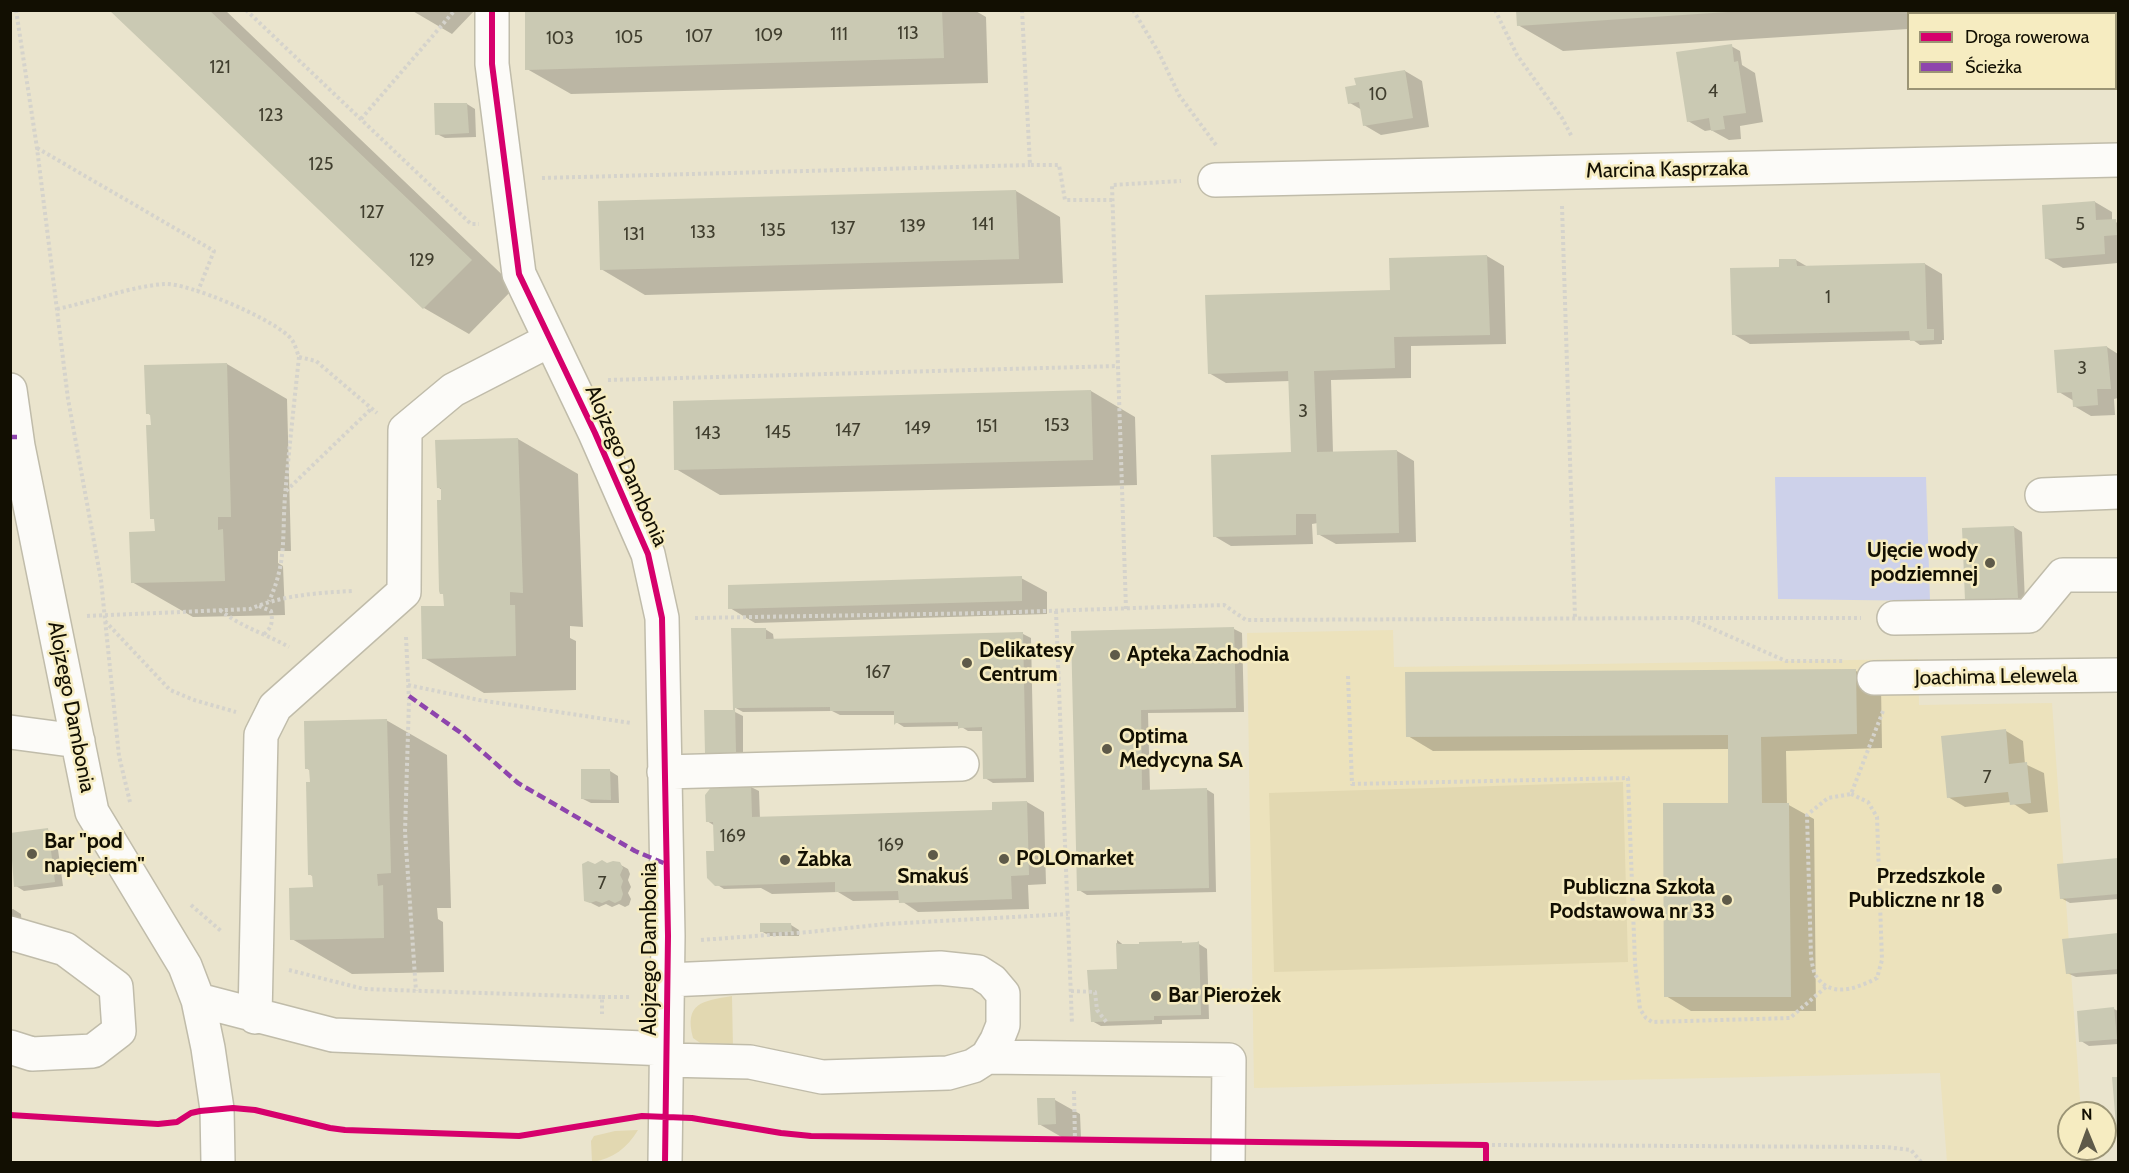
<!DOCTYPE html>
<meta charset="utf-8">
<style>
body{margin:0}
#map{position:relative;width:2129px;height:1173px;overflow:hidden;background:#eae4cd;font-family:Cabin,sans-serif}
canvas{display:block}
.frame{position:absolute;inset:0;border:12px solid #120f02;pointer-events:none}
.legend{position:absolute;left:1907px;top:12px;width:210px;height:78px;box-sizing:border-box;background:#f6ecc1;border:2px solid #9b9475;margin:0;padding:8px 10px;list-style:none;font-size:18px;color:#120f02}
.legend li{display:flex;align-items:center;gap:12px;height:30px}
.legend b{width:30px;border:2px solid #9b9475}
.north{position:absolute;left:2057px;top:1101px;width:60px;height:60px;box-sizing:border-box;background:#f6ecc1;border:2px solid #9b9475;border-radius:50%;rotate:359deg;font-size:16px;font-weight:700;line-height:24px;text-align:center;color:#120f02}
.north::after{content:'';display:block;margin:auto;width:21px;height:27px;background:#5e5a49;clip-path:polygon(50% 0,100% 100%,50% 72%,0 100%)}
</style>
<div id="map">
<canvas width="2129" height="1173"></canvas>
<div class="frame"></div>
<ul class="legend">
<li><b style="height:8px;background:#d6006c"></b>Droga rowerowa</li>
<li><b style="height:8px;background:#8e44ad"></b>Ścieżka</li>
</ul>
<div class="north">N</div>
</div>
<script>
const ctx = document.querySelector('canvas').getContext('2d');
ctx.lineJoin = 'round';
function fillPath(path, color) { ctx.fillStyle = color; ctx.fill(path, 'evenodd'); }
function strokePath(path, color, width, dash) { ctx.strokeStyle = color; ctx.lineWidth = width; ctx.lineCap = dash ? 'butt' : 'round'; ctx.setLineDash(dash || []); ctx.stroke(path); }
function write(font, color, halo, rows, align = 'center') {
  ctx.font = font + ' Cabin,sans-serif'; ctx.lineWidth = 5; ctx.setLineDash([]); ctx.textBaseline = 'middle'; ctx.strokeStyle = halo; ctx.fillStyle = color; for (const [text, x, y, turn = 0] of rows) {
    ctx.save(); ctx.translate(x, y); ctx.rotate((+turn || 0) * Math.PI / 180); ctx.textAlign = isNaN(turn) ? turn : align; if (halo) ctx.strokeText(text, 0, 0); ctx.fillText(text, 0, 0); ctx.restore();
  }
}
const built = new Path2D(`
 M1393,630L1394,667L1918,659L1919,705L2052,703L2081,1113H2069V1149H2083L2084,1162H1947L1940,1073L1254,1088L1247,633Z`);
const green = new Path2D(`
 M1623,782L1628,962L1274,972L1269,793Z
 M732,996L733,1049L706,1047L693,1038C684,1003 702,1001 732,996Z
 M638,1130C627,1148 613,1159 592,1162L591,1141L594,1136L615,1131Z`);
const water = new Path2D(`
 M1775,477H1926L1930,601L1778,599Z`);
const shadow = new Path2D(`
 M111,10H225L515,287L469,334L424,308Z
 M411,10H475L452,34Z
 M526,10H974L986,17L988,83L571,94L527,69Z
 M1518,10H2118L2116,14H1908V29L1563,51L1518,25Z
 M1731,46L1740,51L1742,65L1755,73L1763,122L1740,126L1741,139L1729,140L1711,130L1705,131L1688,121Z
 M1405,71L1422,81L1429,127L1381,135L1364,125L1362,110L1350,103Z
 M467,104L475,109L476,137L445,138L437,134Z
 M1016,191L1060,217L1063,283L645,295L601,269Z
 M2095,202L2112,212V221L2118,223V263L2063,268L2046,258Z
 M1487,256L1504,266L1506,344L1411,346V378L1331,380L1333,453L1397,451L1414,461L1416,542L1336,544L1318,534V523L1312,524L1313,544L1231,546L1214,536L1292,454L1290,381L1226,383L1209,373L1391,291L1390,260Z
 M1796,260L1808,267L1925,264L1942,274L1944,340H1942V344L1920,345L1913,340L1750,344L1733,334L1781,268Z
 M2107,347L2118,354V398L2114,399L2115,415L2091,416L2074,406V401L2059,392Z
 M227,364L287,399L291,551H278V563L283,566L285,615L193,617L132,582L156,532V520L152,518V416L147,413Z
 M1091,391L1135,417L1137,485L720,495L676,469Z
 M518,439L578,474L583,627L570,626V638L576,641V690L484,693L424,658L446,607L445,595L441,593L442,490L439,488Z
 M2014,527L2022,532L2025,602L1975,604L1967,599L1964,529Z
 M1021,578L1047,592V614L755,623L730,608Z
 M765,629L773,634L774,641L1023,634L1031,638L1034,782L993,783L985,778L984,731H968L960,726L904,727L896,722L895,715H840L832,711L743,712L734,707Z
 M1234,629L1242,633L1244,712L1148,713L1150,791L1206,789L1214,794L1216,892L1087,895L1079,890L1072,633Z
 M1856,671L1881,685L1882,748L1786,751L1787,804L1814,819L1816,1011H1691L1666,996L1729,804V749L1433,751L1408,736Z
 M735,712L743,716V757H714L706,752Z
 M386,720L447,755L451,908H437L438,919L443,922L444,972L352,974L292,939L314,889V877L309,874L311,771L306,768Z
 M2006,731L2023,741L2025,764L2044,773L2048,812L2029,814L2011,802L1965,807L1948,797Z
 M610,771L618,776L619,803H591L583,799Z
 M751,787L759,791L760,819L994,812L1027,802L1044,812L1046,884L1028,885L1029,909L918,912L900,900L853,901L838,892L772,894L761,888L724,889L716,884L715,826L707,821Z
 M48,830L56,835L63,886L24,891L16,886Z
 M2118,860V899L2070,903L2061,898L2059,865Z
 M619,864L628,869L630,874L628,880L631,887L628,893L631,899L629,905L625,907L619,904L612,907L606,904L599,907L585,900L595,866Z
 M13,909L21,914L22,928L10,929V910Z
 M791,925L799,930V936H770L761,931Z
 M2118,935V974L2076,977L2067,973L2064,940Z
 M1117,940L1125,946L1199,944L1207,949L1209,1019L1162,1020V1024L1101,1026L1092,1021L1118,971Z
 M2114,1009L2118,1011V1044L2089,1046L2081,1041Z
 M2118,1078V1138L2114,1079Z
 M1055,1100L1080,1114L1081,1138L1065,1139L1039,1124Z`);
const building = new Path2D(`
 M109,10H209L472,260L423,309Z
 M525,10H942L944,58L525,70Z
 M1516,10H1727V12L1517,26Z
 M1732,44L1734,62L1738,61L1746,113L1723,116L1725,129L1711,131L1709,118L1687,122L1676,52Z
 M1405,70L1413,118L1363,126L1359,102L1348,104L1345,87L1356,85L1354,78Z
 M434,103H467L469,133L435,135Z
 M1016,190L1019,259L600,270L598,201Z
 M2095,201L2096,220L2116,219L2117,235L2104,236L2105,254L2045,259L2042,205Z
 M1487,255L1490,335L1394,337L1395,368L1314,371L1317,452L1397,450L1399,533L1317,535L1316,514H1296V535L1213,537L1211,455L1291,452L1288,371L1208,374L1205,295L1390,290L1389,258Z
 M1779,259H1796L1797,266L1925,263L1927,329H1934V340L1910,341L1909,331L1732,335L1730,268L1779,267Z
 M2107,346L2111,389H2097L2098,405L2073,407L2072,392L2057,393L2054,350Z
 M227,363L231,517H218V530L223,529L225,581L131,583L129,532L155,531L154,519H150V517L146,425H151L150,414H146L144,365Z
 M1091,390L1093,460L674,470L673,401Z
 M518,438L523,593L510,592V605H515L516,656L422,659L421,606H444L443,594H440L439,591L437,500H441V488H437L435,440Z
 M2014,526L2018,598L1965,600L1962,528Z
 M1022,576V601L728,609V585Z
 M1234,627L1236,708L1141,710L1142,790L1207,788L1209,888L1077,891L1071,631Z
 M731,628H766V639L1023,632L1026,778L983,779L982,727L960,728L958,729V722L896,723L894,725V711H830V707L735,708L736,753H705L704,710H733Z
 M1856,669L1857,734L1761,737L1762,803H1789L1791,997H1664L1663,803H1728V735L1406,737L1405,672Z
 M387,719L391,873L377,874L378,886L383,885L384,938L290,940L289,888L313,887L312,875H308L306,782H310L309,769H305L304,721Z
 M2006,729L2009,764L2027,762L2031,803L2010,805L2008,792L1947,798L1941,736Z
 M581,769H610L611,800L581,799Z
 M751,785L752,817L992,810V802L1027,801L1029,875L1011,876L1012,899L899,903L898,891L835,892V882L715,886L707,878L706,851H714L713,822H706L705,795L712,786Z
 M48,828L55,882L14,887L10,833Z
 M2118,858V894L2060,899L2057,864Z
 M602,860L607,863L613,861L620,862L623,868L620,875L623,881L621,887L623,894L621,900L615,903L609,900L602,903L596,901L590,903L584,901L582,864L588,861L595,864Z
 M760,923H791L792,932H760Z
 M2118,933V969L2066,974L2062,939Z
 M1182,941V943L1197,942L1199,941L1201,1015L1154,1016V1020L1091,1022L1087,970L1117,969L1116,943L1119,944H1139V942Z
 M2114,1007L2117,1039L2079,1042L2077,1011Z
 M2112,1077H2118V1137H2117Z
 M1037,1098H1055L1056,1124L1038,1125Z`);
const path = new Path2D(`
 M16,10L37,148L68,399L101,580L119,756L130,802
 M246,10L471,224H479
 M1022,10L1030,165H1059L1065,200H1112
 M1133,10L1159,53L1179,95L1216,145
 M1495,10L1517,55L1562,118L1572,137
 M361,119L455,10
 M37,148L214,251L198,291
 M542,178L1030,165
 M1562,206L1575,618
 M57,309C92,302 127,287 164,284C187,282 279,321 292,340C295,344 297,352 299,357C294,404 289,450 285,496C282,536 287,562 269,601
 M299,357L316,361L377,413
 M608,380L1117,366
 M286,491L372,408
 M259,606L271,611C273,622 272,628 263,635
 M1126,609L1112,185L1181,181
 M220,610C241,627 266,634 289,647
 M1056,611L1072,1024
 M87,616L250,609C283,595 317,593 352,591
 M695,618L987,613L1224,605L1246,620L1688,618L1786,661H1844
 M1692,618H1861
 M105,621L170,690L194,700L236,712
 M406,637L409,700L405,832L416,991
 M1348,676L1352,784L1628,778L1635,963L1640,1009L1646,1018L1652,1022L1790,1018L1827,986
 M408,685L479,700L631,723
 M1851,794L1868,802L1877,817L1882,960L1877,978C1858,988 1831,999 1816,976C1813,971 1812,962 1811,957L1807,815L1828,798L1851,794L1883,711
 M191,905L221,931
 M701,940L809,932L886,924L1068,914
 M289,970L364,989L602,997V1014
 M1071,991L1095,992L1097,1010L1108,1024
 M602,997H632
 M1074,1091L1075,1140
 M1486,1145L1886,1147L1911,1150L1921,1162`);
const minor = new Path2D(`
 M492,10V64L519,274L595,433L648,554L662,618L668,936L665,1162
 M2117,10L2118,19
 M1215,180L2118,160
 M10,390L18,446L92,812L185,966L198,1000L208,1048L217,1109L218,1162
 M2042,495L2118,492
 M1894,618L2029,616L2063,575H2118
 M1874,678L2118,675
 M10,732L78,741
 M664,772L962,764
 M10,933L65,949L116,987L119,1031L93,1051L32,1054L10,1047
 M198,1000L333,1035L667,1049
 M255,1017L261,735L275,707L404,592L405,430L453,390L550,340
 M987,1057L1229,1060L1228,1162
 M667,1060L750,1062L822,1077L948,1073L973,1066L987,1057L997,1040L1003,1025V994L992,981L978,972L940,968L668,980`);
const quiet = new Path2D(`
 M10,437H17
 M409,696L461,733L518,783L635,851L666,864`);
const cycleway = new Path2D(`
 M492,10V64L519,274L595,433L648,554L662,618L668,936L665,1162
 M10,1115L158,1124L177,1122L191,1113L200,1111L233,1108L255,1110L330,1128L345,1130L519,1136L642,1116L692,1118L781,1133L811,1136L1486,1145V1162`);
const markers = [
 [1990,563,6,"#5e5a49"],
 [1115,655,6,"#5e5a49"],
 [967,663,6,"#5e5a49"],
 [1107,749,6,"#5e5a49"],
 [32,854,6,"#5e5a49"],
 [933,855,6,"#5e5a49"],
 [1004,859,6,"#5e5a49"],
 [785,860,6,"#5e5a49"],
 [1997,889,6,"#5e5a49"],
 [1727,900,6,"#5e5a49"],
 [1156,996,6,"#5e5a49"]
];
const numberNames = [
 ["113",908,34],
 ["111",839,35],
 ["109",769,36],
 ["107",699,37],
 ["105",629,38],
 ["103",560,39],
 ["121",220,68],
 ["4",1713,92],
 ["10",1378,95],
 ["123",271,116],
 ["125",321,165],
 ["127",372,213],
 ["141",983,225],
 ["5",2080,225],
 ["139",913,227],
 ["137",843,229],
 ["135",773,231],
 ["133",703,233],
 ["131",634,235],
 ["129",422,261],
 ["1",1828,298],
 ["3",2082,369],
 ["3",1303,412],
 ["153",1057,426],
 ["151",987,427],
 ["149",918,429],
 ["147",848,431],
 ["145",778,433],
 ["143",708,434],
 ["167",878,673],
 ["7",1987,778],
 ["169",733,837],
 ["169",891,846],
 ["7",602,884]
];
const streetNames = [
 ["Marcina Kasprzaka",1667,170,-1],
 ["Alojzego Dambonia",626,466,66],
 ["Joachima Lelewela",1996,677,-1],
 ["Alojzego Dambonia",71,707,79],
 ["Alojzego Dambonia",650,949,-90]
];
const poiNames = [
 ["Ujęcie wody",1978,551,"right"],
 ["podziemnej",1978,575,"right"],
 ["Delikatesy",979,651],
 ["Centrum",979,675],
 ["Apteka Zachodnia",1127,655],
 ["Optima",1119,737],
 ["Medycyna SA",1119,761],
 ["Bar \"pod",44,842],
 ["napięciem\"",44,866],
 ["POLOmarket",1016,859],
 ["Żabka",797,860],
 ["Smakuś",933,877,"center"],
 ["Przedszkole",1985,877,"right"],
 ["Publiczne nr 18",1985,901,"right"],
 ["Publiczna Szkoła",1715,888,"right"],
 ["Podstawowa nr 33",1715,912,"right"],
 ["Bar Pierożek",1168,996]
];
fillPath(built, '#ece2bc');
fillPath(green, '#e2d8b1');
fillPath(water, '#cdd1ea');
fillPath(shadow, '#0003');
fillPath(building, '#cac9b3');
strokePath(minor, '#c0bcaa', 36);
strokePath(path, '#d5d3cc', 4, [3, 3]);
strokePath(minor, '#fcfbf8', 33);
strokePath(quiet, '#8e44ad', 4.5, [9, 4.5]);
strokePath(cycleway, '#d6006c', 6);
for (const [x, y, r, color] of markers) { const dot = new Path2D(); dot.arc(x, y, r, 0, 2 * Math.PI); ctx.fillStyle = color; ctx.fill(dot); strokePath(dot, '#f6ecc1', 2); }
write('18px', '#403e2e', null, numberNames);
write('21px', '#120f02', '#f6ecc1', streetNames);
write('bold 21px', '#120f02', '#f6ecc1', poiNames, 'left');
</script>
